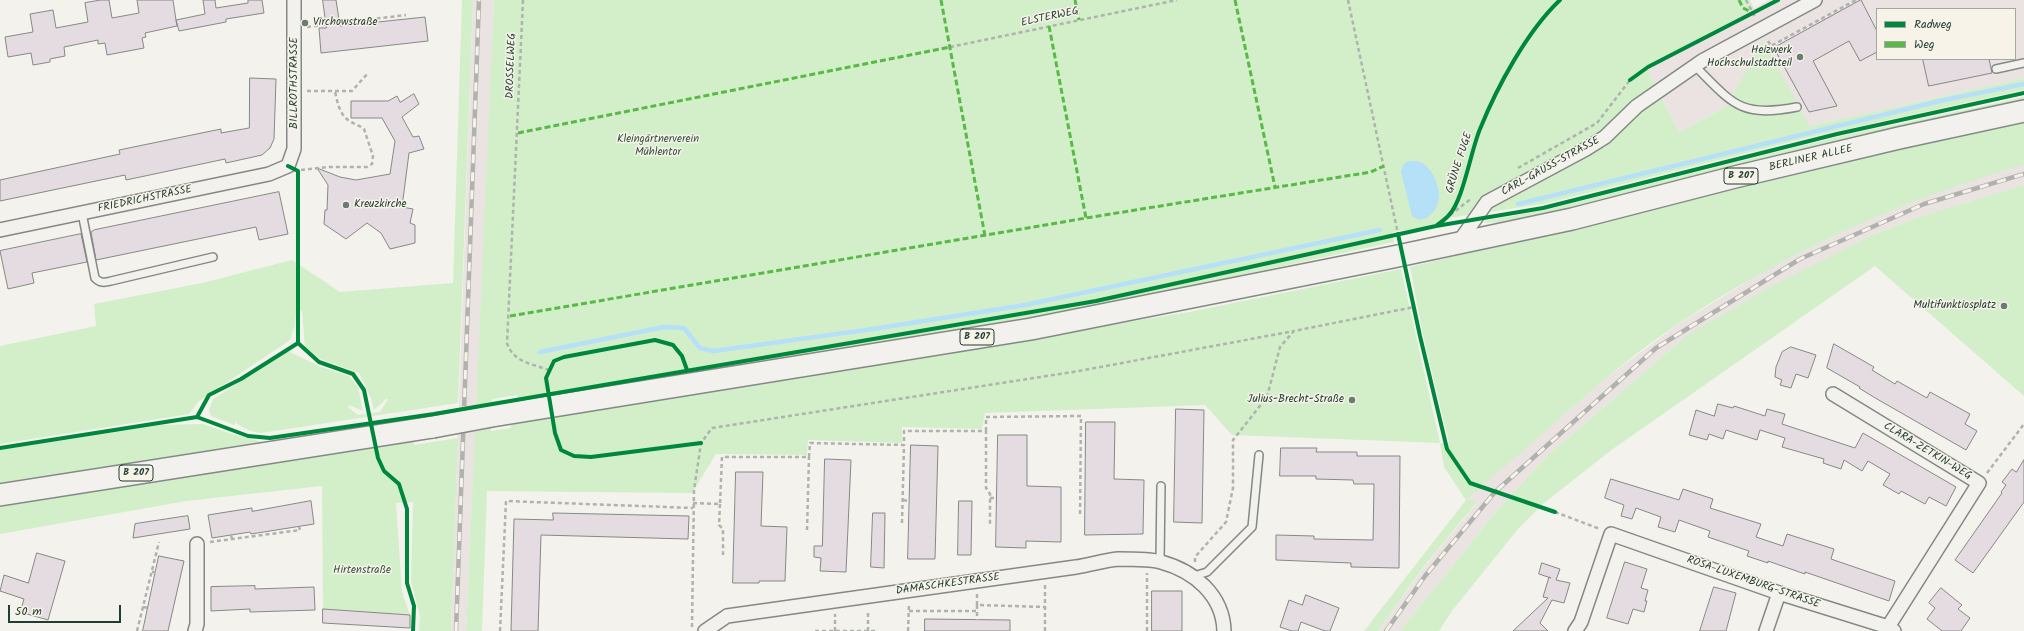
<!DOCTYPE html>
<meta charset="utf-8">
<style>
body{margin:0}
#map{position:relative;width:2024px;height:631px;overflow:hidden;background:#f4f2ec;font-family:Kalam,sans-serif}
canvas{display:block}
.legend{position:absolute;left:1876px;top:8px;width:140px;height:52px;box-sizing:border-box;background:#f7f3e8;border:1px solid #a1aaa0;margin:0;padding:5px 7px;list-style:none;font-size:12px;color:#1f3d34}
.legend li{display:flex;align-items:center;gap:8px;height:20px}
.legend b{width:20px;border:1px solid #a1aaa0}
.scale{position:absolute;left:8px;top:605px;width:113px;height:18px;box-sizing:border-box;border:2px solid #1f3d34;border-top:0;padding-left:5px;font-size:12px;line-height:14px;white-space:nowrap;color:#1f3d34;-webkit-text-stroke:3px #f7f3e8;paint-order:stroke}
</style>
<div id="map">
<canvas width="2024" height="631"></canvas>
<ul class="legend">
<li><b style="height:5px;background:#00873e"></b>Radweg</li>
<li><b style="height:5px;background:#58b947"></b>Weg</li>
</ul>
<div class="scale">50 m</div>
</div>
<script>
const ctx = document.querySelector('canvas').getContext('2d');
ctx.lineJoin = 'round';
function fillPath(path, color) { ctx.fillStyle = color; ctx.fill(path, 'evenodd'); }
function strokePath(path, color, width, dash) { ctx.strokeStyle = color; ctx.lineWidth = width; ctx.lineCap = dash ? 'butt' : 'round'; ctx.setLineDash(dash || []); ctx.stroke(path); }
function write(font, color, halo, rows, align = 'center') {
  ctx.font = font + ' Kalam,sans-serif'; ctx.lineWidth = 3; ctx.setLineDash([]); ctx.textBaseline = 'middle'; ctx.strokeStyle = halo; ctx.fillStyle = color; for (const [text, x, y, turn = 0] of rows) {
    ctx.save(); ctx.translate(x, y); ctx.rotate((+turn || 0) * Math.PI / 180); ctx.textAlign = isNaN(turn) ? turn : align; if (halo) ctx.strokeText(text, 0, 0); ctx.fillText(text, 0, 0); ctx.restore();
  }
}
const built = new Path2D(`
 M473,0H494L491,84L466,631H451Z
 M1769,0H2024V78L1810,126L1763,41L1726,107L1679,132L1650,75L1648,67ZM1877,9H2015V59H1877Z
 M2024,165V185L1918,217L1868,237L1686,336L1548,455L1499,508L1400,631H1378L1425,566L1477,503L1466,499L1605,379L1677,325L1771,267L1870,218L1970,180Z`);
const green = new Path2D(`
 M462,0H473L458,403L261,433L250,431L237,424V421L234,425L211,416L209,410L213,399L288,351L321,367L349,376L358,387L363,411L349,405L348,407L358,415L380,412L388,399H386L374,410L371,398L359,373L320,359L305,347L302,310L296,313L295,325L290,340L199,401L189,414L0,444V346L96,326L94,304L202,283L292,260L340,292L453,283Z
 M494,0H1750L1754,9L1648,67L1650,75L1679,132L1726,107L1763,40L1810,126L2024,78V90L1815,136L1543,204L1441,219L1432,226L1392,232L1394,242L1098,306L518,401L517,395L492,399L491,431L511,428L510,424L1189,312L1401,269L1440,443H1449L1423,335L1410,267L1901,147L2024,121V165C1900,200 1785,253 1678,324C1625,359 1579,402 1532,443C1511,462 1488,480 1467,499L1477,502L1425,565L1378,631H1364L1466,500L1444,467L1440,443L1232,435L1205,405L985,413L982,429L902,427V443L808,440L807,455L716,454L692,493L487,491L482,631H466Z
 M2024,97V100L1838,141L1567,208L1500,222L1484,223L1485,221L1545,210L1837,137Z
 M2024,185V396L1875,266L1610,451L1543,504L1518,529L1452,611L1439,631H1400L1499,508L1548,455L1686,336L1775,284L1868,237L1918,217Z
 M400,419V422L0,487V450L161,425L203,424L235,435L263,442Z
 M458,438L451,631H419L420,616L411,581L413,502L396,503L402,592L410,615L323,609L322,486L186,501L0,534V507L414,440V445Z`);
const water = new Path2D(`
 M1408,161C1411,161 1415,161 1418,161C1433,166 1444,192 1437,206C1435,211 1430,215 1427,218L1419,220L1412,216L1401,172L1403,165Z`);
const stream = new Path2D(`
 M1518,204L1944,100L2024,84
 M540,352L664,327L684,328L700,348L714,351L873,329L1025,305L1380,230`);
const building = new Path2D(`
 M101,0H109L112,18L139,13L137,0H173L176,20L205,14L203,0H215L216,8L248,3V0H262L264,13L226,19V22L179,31L176,20L177,26L145,33L146,37L142,38L144,48L107,55L105,43L98,44V40L64,47L65,56L50,59V62L33,65L31,53L8,57L5,37L33,32L30,14L53,10L56,28L88,22L85,3Z
 M323,0H336L340,26L425,17L428,41L321,53L319,28H326Z
 M1861,0L1877,31V52L1860,61L1849,41L1813,61L1837,106L1809,112L1774,48Z
 M1923,59H1989L1992,73L1929,86Z
 M250,78L276,79L274,139L270,148L262,155L226,163L225,159L126,180L125,175L0,201V180L120,154L119,150L221,129V133L249,128Z
 M414,94L419,104L402,117L413,137L419,136L424,149L409,153L402,207L413,209L410,223L415,225V243L390,249L381,233L367,223L346,239L324,224L325,210H327L328,185L317,168L340,177L356,180L390,174L395,141L382,118H351V101H388L397,96L400,102Z
 M279,192L288,234L259,240L256,227L96,260L91,232L94,230Z
 M81,234L87,262L32,273L34,283L8,289L0,251Z
 M1834,344L1874,367L1872,370L1895,384L1897,381L1927,398L1930,392L1970,414L1965,424L1977,431L1966,450L1877,399L1859,388L1860,387L1827,368Z
 M1791,347L1816,355L1808,378L1796,374L1791,388L1780,385L1782,380L1775,377L1776,367L1782,352Z
 M1718,404L1733,408L1734,406L1765,416L1767,409L1785,414L1782,424L1855,448L1863,433L1956,487L1946,506L1929,497L1925,504L1901,491L1899,494L1883,485L1890,474L1868,461L1862,471L1844,460L1841,469L1823,463L1824,459L1782,447L1785,438L1760,430L1757,440L1726,430L1723,439L1709,434L1707,440L1689,435L1696,410L1714,416Z
 M1176,409L1204,410L1202,523L1174,522Z
 M1086,422H1115L1114,479L1144,480L1143,534L1085,535Z
 M998,435H1027V486L1061,487V542L1026,541V548L996,547Z
 M911,445L938,446L935,559H908Z
 M1281,448H1317L1316,452H1357V456H1400L1399,568L1351,567V563L1276,560V535L1314,536V539L1373,540L1374,484H1354L1353,480L1316,479V476H1280Z
 M825,459L851,460L846,572L820,571L821,558L814,557V546H822Z
 M2024,460V502L1973,573L1955,560L2002,493L2001,492L2006,485L2002,482L2012,469L2016,472Z
 M736,472H763L761,526L787,527L785,581H759V583H733Z
 M1611,479L1679,500L1683,489L1713,499L1710,508L1761,524L1756,537L1783,546L1787,534L1834,549L1831,559L1895,581L1889,601L1805,572V574L1768,561V563L1747,556L1749,551L1708,537L1710,531L1679,520L1675,532L1658,527L1661,517L1636,508L1632,519L1621,516L1624,505L1605,498Z
 M311,501L314,524L251,534L250,532L212,538L208,515L252,508V511Z
 M959,501H972L971,555H958Z
 M553,513L689,516L688,539L541,535L538,631H511L514,519L553,520Z
 M873,513H885L884,568L871,567Z
 M188,516L190,529L133,538L135,524Z
 M37,553L65,561L48,620L20,612L24,599L0,591L4,575L28,583Z
 M159,556L184,561L168,631H143Z
 M1625,562L1647,569L1641,588L1648,590L1645,601H1647L1644,612L1633,609L1628,624L1607,618Z
 M1542,563L1560,569L1556,580L1570,583L1564,603L1552,600L1540,623L1548,631H1513L1548,598L1543,597L1549,577L1551,578L1539,574Z
 M255,586V589L314,587L315,610L250,612V609L211,611V587Z
 M1714,587L1736,593L1726,631H1700Z
 M1941,588L1962,605L1958,609L1970,618L1961,631H1942L1927,619L1935,608L1929,603Z
 M1152,591H1182V631H1152Z
 M1306,595L1339,608L1330,631H1325L1301,622L1298,631H1292L1280,627L1289,600L1302,605Z
 M323,609L410,615V628L323,623Z
 M925,619L1010,620V631H925Z`);
const path = new Path2D(`
 M523,0L507,343C513,362 532,364 549,370
 M1348,0L1398,234
 M1746,0L1755,17
 M307,27L406,15
 M1768,41L1771,46L1856,0
 M950,47L1177,0
 M307,91H352L368,73
 M1518,168L1597,123L1630,80
 M301,170L329,167H367L372,164L373,156L364,129C359,125 353,124 348,120C339,113 337,101 335,91
 M1450,215L1472,198
 M546,378L554,361L564,357L655,340L673,345L682,356L686,368
 M986,431V417L1081,416L1080,517
 M555,433L561,450L574,456L591,457L701,443
 M1987,473L2024,424
 M990,498H997
 M903,500L909,501
 M693,503L720,504L722,457H809L810,443L904,445V431H986V488L990,494V524
 M720,504L719,525L723,529V555
 M1555,512L1600,529
 M902,523L904,445
 M807,530L809,457
 M231,535L232,539
 M210,542L300,530L299,527
 M1195,562V557L1226,522L1233,488V440L1267,397L1280,347L1294,331L1414,307
 M152,572H156
 M977,594V605L1045,607
 M977,605V620
 M143,607L148,608
 M909,611H977
 M692,627L694,490L701,443L712,428L1079,371L1294,331
 M137,631L159,542
 M500,631L506,501L693,508
 M815,631H875
 M835,631V614
 M868,631V610
 M908,631L909,604
 M1045,631V584
 M1147,631V573`);
const service = new Path2D(`
 M1695,66C1733,104 1740,118 1797,107
 M1996,69L2024,63
 M82,213L95,278C100,283 104,283 111,281L213,257
 M1160,561L1161,486
 M1194,576L1207,572L1252,527L1259,455`);
const minor = new Path2D(`
 M0,230L269,174L288,166L294,149V0
 M1459,242L1487,202L1586,149L1605,137L1637,106L1702,61L1815,0
 M1833,394L1979,483L1888,627
 M195,631L197,624V544
 M705,631L727,616L1076,567C1090,565 1105,560 1118,559C1129,559 1151,559 1161,562C1194,571 1223,595 1224,631
 M1575,631L1581,622L1611,534L1779,593L1888,627L1894,631
 M1766,631L1779,593`);
const primary = new Path2D(`
 M492,416L1031,329L1393,257L1572,219L1735,177L1899,138L2024,111
 M0,495L433,427`);
const rail = new Path2D(`
 M456,631L479,0
 M1386,631L1425,576L1495,492L1656,348L1800,259L1924,204L2024,174`);
const primaryBridge = new Path2D(`
 M433,427L492,416`);
const quiet = new Path2D(`
 M941,0L985,236
 M1075,0L1079,20
 M1235,0L1275,187
 M1739,0L1743,8L1753,13
 M1049,26L1086,218
 M518,133L950,47
 M510,316L1086,218L1371,172L1384,166`);
const cycleway = new Path2D(`
 M1630,80L1648,67L1778,0
 M288,166L298,171V343L319,362L353,374L364,390L378,458L384,471L399,484L407,509V583L414,606L413,631
 M1437,225C1441,222 1446,219 1449,215C1463,201 1471,150 1480,129C1497,87 1527,31 1560,0
 M1398,234L1420,336L1447,449L1470,483L1555,512
 M687,370L682,356L673,345L655,340L564,357L554,361L546,378L555,433L561,450L574,456L591,457L701,443
 M197,417L209,395L241,379L298,343
 M0,448L197,417L248,436L270,438L434,414L1096,301L1436,226L1543,208L1837,134L2024,93`);
const markers = [
 [305,23,4,"#6a7c74"],
 [1800,57,4,"#6a7c74"],
 [346,205,4,"#6a7c74"],
 [2004,306,4,"#6a7c74"],
 [1352,400,4,"#6a7c74"]
];
const shields = [
 [1741,176,34],
 [977,337,34],
 [136,473,34]
];
const shieldNames = [
 ["B 207",1741,176],
 ["B 207",977,337],
 ["B 207",136,473]
];
const streetNames = [
 ["ELSTERWEG",1050,18,-12],
 ["DROSSELWEG",512,66,-88],
 ["BILLROTHSTRASSE",295,83,-90],
 ["BERLINER ALLEE",1811,159,-13],
 ["GRÜNE FUGE",1460,163,-72],
 ["CARL-GAUSS-STRASSE",1551,167,-29],
 ["FRIEDRICHSTRASSE",145,200,-12],
 ["CLARA-ZETKIN-WEG",1927,452,31],
 ["ROSA-LUXEMBURG-STRASSE",1753,583,19],
 ["DAMASCHKESTRASSE",948,585,-8]
];
const poiNames = [
 ["Virchowstraße",313,23,"left"],
 ["Heizwerk",1792,51],
 ["Hochschulstadtteil",1792,64],
 ["Kreuzkirche",354,205,"left"],
 ["Multifunktiosplatz",1996,306],
 ["Julius-Brecht-Straße",1344,400]
];
const parkNames = [
 ["Kleingärtnerverein",658,140],
 ["Mühlentor",658,153],
 ["Hirtenstraße",362,571]
];
fillPath(built, '#eae3e2');
fillPath(green, '#d2efca');
fillPath(water, '#b6e0f8');
strokePath(stream, '#b6e0f8', 4.5);
fillPath(building, '#e5dce2');
strokePath(building, '#848985', 1);
strokePath(service, '#848985', 10);
strokePath(minor, '#848985', 16);
strokePath(primary, '#848985', 24);
strokePath(path, '#b0b2ae', 2.5, [4, 3]);
strokePath(service, '#f2f1ed', 7);
strokePath(minor, '#f2f1ed', 13);
strokePath(primary, '#f2f1ed', 21);
strokePath(rail, '#b0b2ae', 4.5);
strokePath(rail, '#f7f3e8', 3, [9]);
strokePath(primaryBridge, '#848985', 24, []);
strokePath(primaryBridge, '#f2f1ed', 21);
strokePath(quiet, '#58b947', 3, [6, 3]);
strokePath(cycleway, '#00873e', 4);
for (const [x, y, r, color] of markers) { const dot = new Path2D(); dot.arc(x, y, r, 0, 2 * Math.PI); ctx.fillStyle = color; ctx.fill(dot); strokePath(dot, '#f7f3e8', 1.5); }
for (const [x, y, w] of shields) { const box = new Path2D(); box.roundRect(x - w / 2, y - 8, w, 16, 3); ctx.fillStyle = '#f7f3e8'; ctx.fill(box); strokePath(box, '#1f3d34', 1); }
write('bold 10px', '#1f3d34', null, shieldNames);
write('11px', '#1f3d34', '#f7f3e8', streetNames);
write('11px', '#1f3d34', '#f7f3e8', poiNames, 'right');
write('11px', '#365746', '#f7f3e8', parkNames);
</script>
